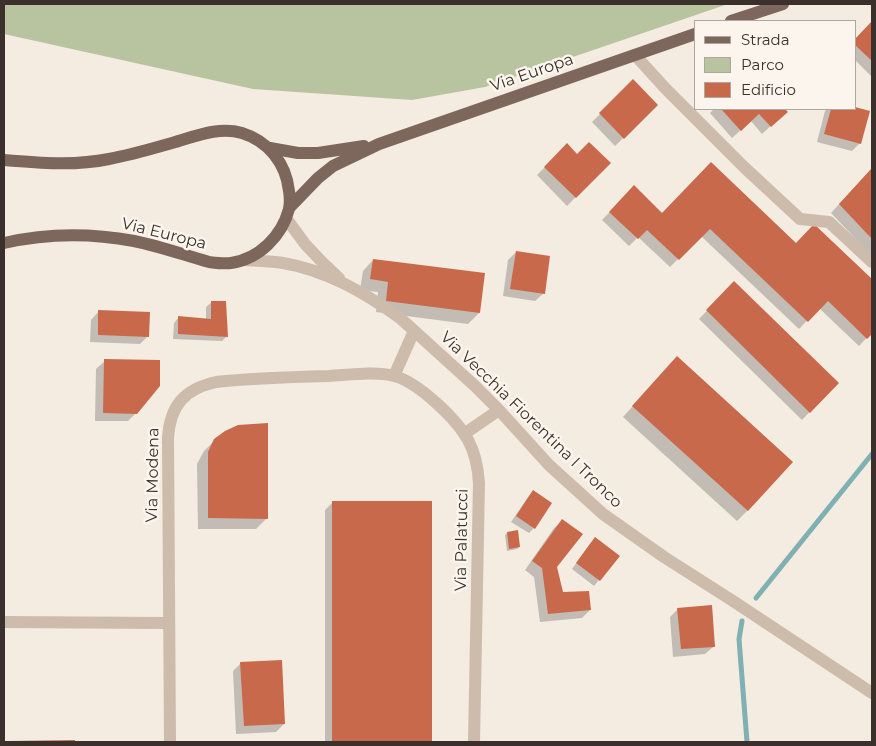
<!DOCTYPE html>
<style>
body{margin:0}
#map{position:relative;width:876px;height:746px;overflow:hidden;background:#f4ebe1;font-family:Montserrat,sans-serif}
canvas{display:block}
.frame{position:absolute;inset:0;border:5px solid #3b302b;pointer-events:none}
.legend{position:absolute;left:694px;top:20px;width:162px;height:90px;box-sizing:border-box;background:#fbf5ee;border:1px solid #aea6a0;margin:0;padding:6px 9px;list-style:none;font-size:15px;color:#3b302b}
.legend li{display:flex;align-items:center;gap:10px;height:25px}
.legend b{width:25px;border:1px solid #aea6a0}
</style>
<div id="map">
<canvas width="876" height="746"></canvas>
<div class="frame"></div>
<ul class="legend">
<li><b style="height:6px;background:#7d675c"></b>Strada</li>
<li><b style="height:14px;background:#b8c4a0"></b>Parco</li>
<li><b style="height:14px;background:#c8694b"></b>Edificio</li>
</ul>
</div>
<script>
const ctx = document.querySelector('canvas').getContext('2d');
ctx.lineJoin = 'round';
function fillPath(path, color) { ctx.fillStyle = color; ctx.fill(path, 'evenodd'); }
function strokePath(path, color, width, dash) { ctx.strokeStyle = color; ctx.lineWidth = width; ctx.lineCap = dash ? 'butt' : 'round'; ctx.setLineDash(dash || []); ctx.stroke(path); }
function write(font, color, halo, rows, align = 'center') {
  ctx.font = font + ' Montserrat,sans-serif'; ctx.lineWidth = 5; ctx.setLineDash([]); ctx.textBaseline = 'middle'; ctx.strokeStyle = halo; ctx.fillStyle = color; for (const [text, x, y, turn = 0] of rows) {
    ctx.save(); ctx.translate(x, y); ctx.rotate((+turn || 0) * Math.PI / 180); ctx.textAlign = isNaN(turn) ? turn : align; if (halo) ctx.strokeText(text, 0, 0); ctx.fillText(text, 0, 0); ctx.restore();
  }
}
const green = new Path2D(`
 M4,4H728L485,87L412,100L253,89L4,34Z`);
const shadow = new Path2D(`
 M872,22V77L855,60V40Z
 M633,81L657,105L615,146L592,122Z
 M855,108L868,112L860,143L852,151L817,142L825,111L827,109Z
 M714,109H783L786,112L762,134L751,121L732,138L710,113Z
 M567,145L577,156L609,163L567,206L537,175Z
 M872,168V256L831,213Z
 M634,187L662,214L796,244L814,225L872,280V332L859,346L819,308L799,329L701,236L670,267L638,237L629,246L602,220Z
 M516,252L544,293L535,301L503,296L508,260Z
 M373,260L479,313L468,324L376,312L378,292L360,290L363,271Z
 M734,283L837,383L802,420L699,319Z
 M212,302L227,336L222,341L173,339L174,323L179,317L206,320V307Z
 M99,311L148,336L140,344L90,342L91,320Z
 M105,361L136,413L128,421H95L96,369Z
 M666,369L748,510L737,521L623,417Z
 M215,440L267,518L256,529H198L197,464L204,451Z
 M533,492L534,528L529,533L511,522L528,497Z
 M333,502H431V742H325V510Z
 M563,520L556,567L562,594L590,610L582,618L540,622L534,577L525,570L554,528Z
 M507,533L519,547L517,549L507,551L505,535Z
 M590,544L618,556L594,586L572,569Z
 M678,609L714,646L705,654L673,657L670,617Z
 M241,663L284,724L276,732L236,734L233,671Z
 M73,741V742H4Z`);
const stream = new Path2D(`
 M756,598L872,454
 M742,621L739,639L747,742`);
const building = new Path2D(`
 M872,21V61L855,45V39Z
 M633,79L658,105L624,139L599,113Z
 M855,107L870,111L861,144L824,134L831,109H855Z
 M721,109H785L788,112L771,127L759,114L741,131Z
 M589,142L611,163L576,198L544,167L567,143L577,154Z
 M711,162L796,243L814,224L872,279V334L867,339L828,301L808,322L710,229L679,260L647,230L638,239L609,212L634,185L662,213Z
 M872,168V239L839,204Z
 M516,251L550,256L545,294L510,289Z
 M373,259L485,273L480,313L386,301L388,282L370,279Z
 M734,281L839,383L810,413L706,310Z
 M211,301H226L228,337L178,334V316L211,319Z
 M98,310L150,312L149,337L98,335Z
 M677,356L793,462L748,511L632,406Z
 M104,359L160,360V386L137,414L103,413Z
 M268,423V519L208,518V452L214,439L225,431L238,425Z
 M533,490L552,503L535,529L516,516Z
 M332,501H432V742H332Z
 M562,519L583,534L557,567L563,592L589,591L591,610L548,614L542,568L532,561Z
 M518,530L520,547L509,549L507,532Z
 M595,537L620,556L600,581L576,563Z
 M712,605L715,647L681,649L677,608Z
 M282,660L285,724L244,726L240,662Z
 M75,740V742H9V741Z`);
const minor = new Path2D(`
 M635,55L665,88L745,168L800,219L829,222L872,262
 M286,218L305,244L322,262L339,278
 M244,260C257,261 270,261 283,263C326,270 365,293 400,318L475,386L499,410L549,465L603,514L664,557L733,601L872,693
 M394,376L414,331
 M464,434L499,410
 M4,622L168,623
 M170,742L168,438C170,406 184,389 216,382C253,378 291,377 329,376C348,375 376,371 394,376C418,382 458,420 469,442C476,455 478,469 479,483L474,742`);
const major = new Path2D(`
 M731,21L783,4
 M270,148L298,153H318L364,146
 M4,160C39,163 75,166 109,159C131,155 151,149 172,143C194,137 218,126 242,133C268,141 286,163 289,191C290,197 290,204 289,209C282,236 259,259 231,263C224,264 217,263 209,262C184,255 159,246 134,241C91,233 47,233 4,243
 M290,207L318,178L333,166L379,144L695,34`);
const streetNames = [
 ["Via Europa",532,73,-19],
 ["Via Europa",164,234,14],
 ["Via Vecchia Fiorentina I Tronco",531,420,44],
 ["Via Modena",153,475,-89],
 ["Via Palatucci",462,540,-89]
];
fillPath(green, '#b8c4a0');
fillPath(shadow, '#0003');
strokePath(stream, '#7fb0b2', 5);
fillPath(building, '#c8694b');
strokePath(minor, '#cdbbac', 12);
strokePath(major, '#7d675c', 12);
write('16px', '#3b302b', '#fbf5ee', streetNames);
</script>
